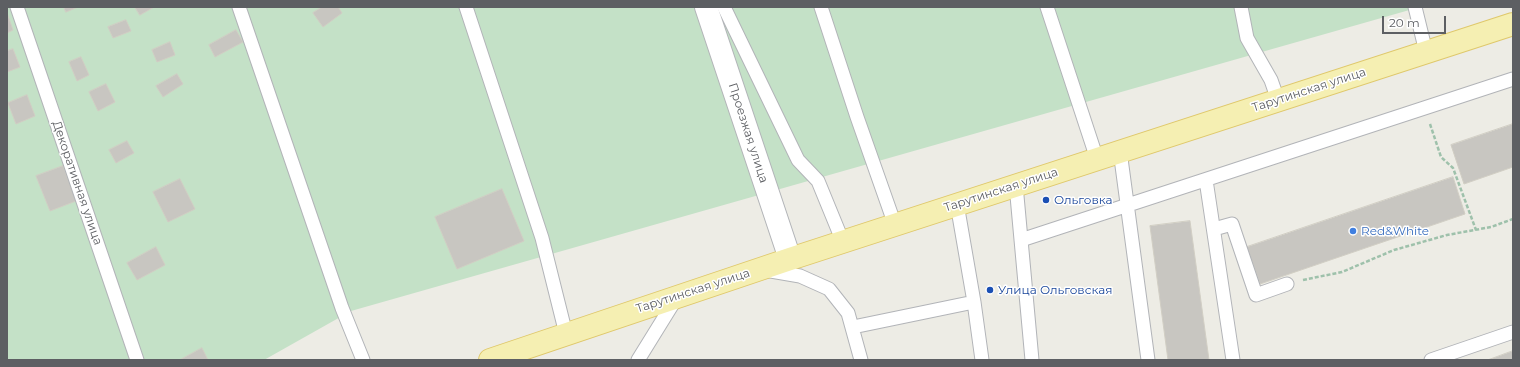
<!DOCTYPE html>
<meta charset="utf-8">
<style>
body{margin:0}
#map{position:relative;width:1520px;height:367px;overflow:hidden;background:#edece5;font-family:Montserrat,sans-serif}
canvas{display:block}
.frame{position:absolute;inset:0;border:8px solid #5d5f63;pointer-events:none}
.scale{position:absolute;left:1382px;top:16px;width:64px;height:18px;box-sizing:border-box;border:2px solid #5d5f63;border-top:0;padding-left:5px;font-size:12px;line-height:14px;white-space:nowrap;color:#5d5f63;-webkit-text-stroke:3px #fff;paint-order:stroke}
</style>
<div id="map">
<canvas width="1520" height="367"></canvas>
<div class="frame"></div>
<div class="scale">20 m</div>
</div>
<script>
const ctx = document.querySelector('canvas').getContext('2d');
ctx.lineJoin = 'round';
function fillPath(path, color) { ctx.fillStyle = color; ctx.fill(path, 'evenodd'); }
function strokePath(path, color, width, dash) { ctx.strokeStyle = color; ctx.lineWidth = width; ctx.lineCap = dash ? 'butt' : 'round'; ctx.setLineDash(dash || []); ctx.stroke(path); }
function write(font, color, halo, rows, align = 'center') {
  ctx.font = font + ' Montserrat,sans-serif'; ctx.lineWidth = 3; ctx.setLineDash([]); ctx.textBaseline = 'middle'; ctx.strokeStyle = halo; ctx.fillStyle = color; for (const [text, x, y, turn = 0] of rows) {
    ctx.save(); ctx.translate(x, y); ctx.rotate((+turn || 0) * Math.PI / 180); ctx.textAlign = isNaN(turn) ? turn : align; if (halo) ctx.strokeText(text, 0, 0); ctx.fillText(text, 0, 0); ctx.restore();
  }
}
const green = new Path2D(`
 M7,7H1420L351,311L264,360H7Z`);
const building = new Path2D(`
 M64,7H78L66,12Z
 M135,7H154L140,15Z
 M322,7H338L342,13L323,27L313,13Z
 M7,13L13,30L7,33Z
 M126,20L131,31L113,38L108,27Z
 M236,30L243,42L215,57L209,45Z
 M170,42L175,55L157,62L152,50Z
 M13,49L20,67L7,72V51Z
 M81,57L89,75L77,81L69,62Z
 M177,74L183,84L163,97L156,86Z
 M106,84L115,102L98,111L89,92Z
 M27,95L35,116L16,124L8,103Z
 M1513,124V167L1464,184L1451,145Z
 M127,141L134,153L116,163L109,150Z
 M63,166L76,201L50,211L36,176Z
 M1453,177L1465,214L1260,284L1247,247Z
 M180,179L195,209L168,222L153,192Z
 M502,189L524,241L457,269L435,217Z
 M1190,221L1209,360H1168L1150,226Z
 M156,247L165,265L137,280L127,263Z
 M202,348L208,360H180Z
 M1513,351V360H1488Z`);
const path = new Path2D(`
 M1430,124L1441,157L1453,168L1476,230
 M1303,280L1342,272L1394,250L1447,235L1491,227L1513,219`);
const service = new Path2D(`
 M17,7L137,360
 M239,7L342,308L363,360
 M466,7L542,238L566,334
 M724,7L798,160L818,181L843,242
 M821,7L857,117L895,225
 M1047,7L1097,159
 M1241,7L1247,38L1271,80L1278,100
 M1415,7L1426,52
 M1120,151L1148,360
 M1206,180L1233,360
 M1016,185L1032,360
 M1214,229L1232,224L1256,295L1287,284
 M1021,240L1513,79
 M765,270L800,276L829,289L848,313L861,360
 M974,302L982,360
 M853,327L974,302L957,204
 M638,360L677,297
 M1431,360L1513,332`);
const minor = new Path2D(`
 M706,7L790,259`);
const primary = new Path2D(`
 M490,360L790,259L1513,24`);
const markers = [
 [1046,200,4,"#1a4fb4"],
 [1353,231,4,"#3f7fe0"],
 [990,290,4,"#1a4fb4"]
];
const streetNames = [
 ["Тарутинская улица",1309,90,-18],
 ["Проезжая улица",748,133,72],
 ["Декоративная улица",77,183,71],
 ["Тарутинская улица",1001,190,-18],
 ["Тарутинская улица",693,291,-18]
];
const transitNames = [
 ["Ольговка",1054,200],
 ["Улица Ольговская",998,290]
];
const shopNames = [
 ["Red&White",1361,231]
];
fillPath(green, '#c4e1c7');
fillPath(building, '#c8c6c1');
strokePath(building, '#d1cec4', 1);
strokePath(service, '#b2b4b8', 15);
strokePath(minor, '#b2b4b8', 24);
strokePath(primary, '#dfc86b', 24);
strokePath(path, '#9ec1ab', 2.5, [4, 2]);
strokePath(service, '#fff', 13);
strokePath(minor, '#fff', 22);
strokePath(primary, '#f5efb2', 22);
for (const [x, y, r, color] of markers) { const dot = new Path2D(); dot.arc(x, y, r, 0, 2 * Math.PI); ctx.fillStyle = color; ctx.fill(dot); strokePath(dot, '#fff', 1.5); }
write('12px', '#5d5f63', '#fff', streetNames);
write('12px', '#164399', '#fff', transitNames, 'left');
write('12px', '#366cbe', '#fff', shopNames, 'left');
</script>
